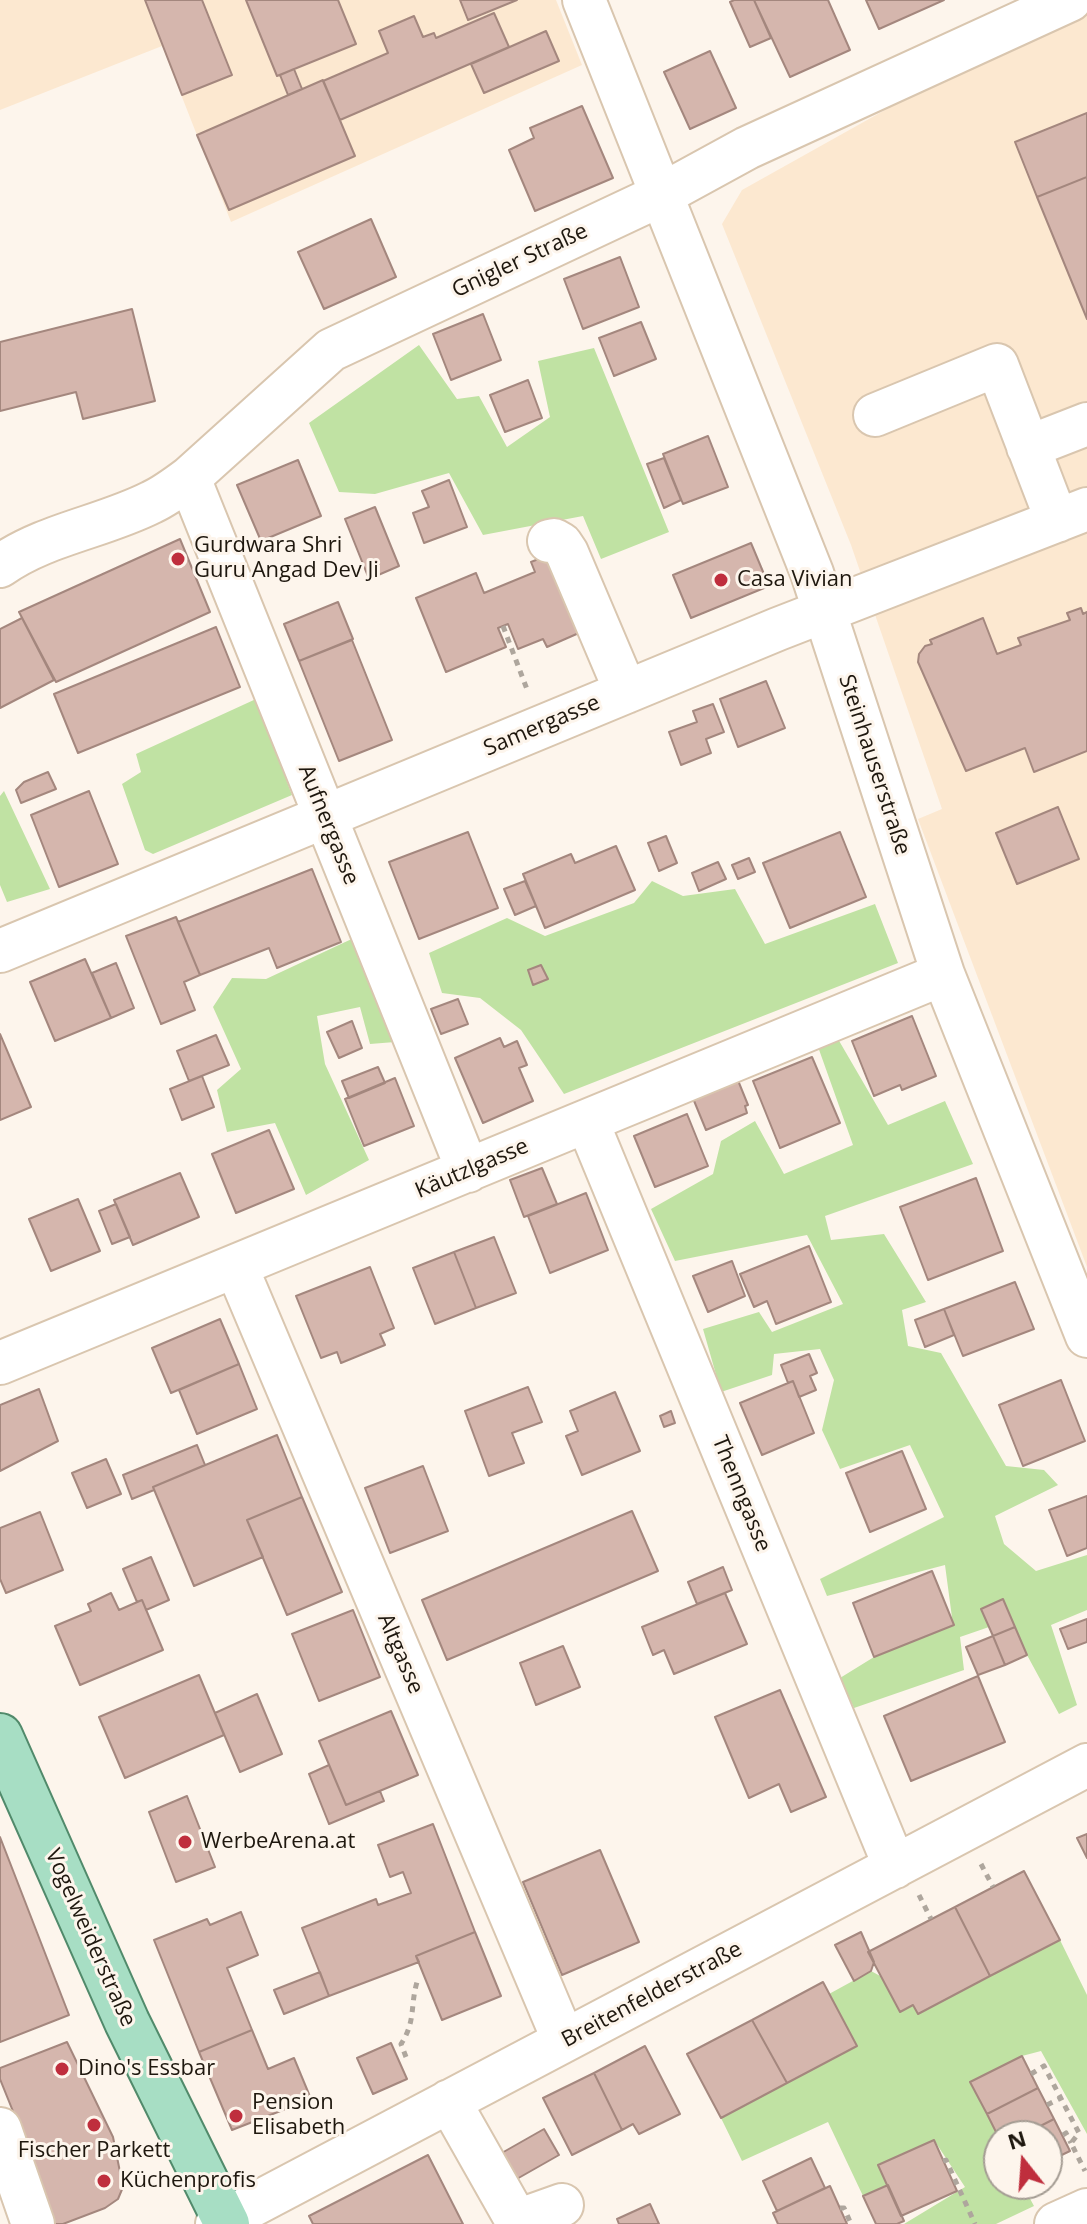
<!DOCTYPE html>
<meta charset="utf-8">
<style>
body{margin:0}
#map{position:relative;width:1087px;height:2224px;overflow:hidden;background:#fdf5ec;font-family:"Open Sans",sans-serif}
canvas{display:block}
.north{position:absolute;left:983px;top:2120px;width:80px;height:80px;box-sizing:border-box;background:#fdf5ec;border:2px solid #a49c93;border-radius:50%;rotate:343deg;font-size:22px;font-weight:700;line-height:32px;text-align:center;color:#1e170e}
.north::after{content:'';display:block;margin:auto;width:28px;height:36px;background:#bf2e3d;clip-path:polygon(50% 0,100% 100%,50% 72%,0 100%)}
</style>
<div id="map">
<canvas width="1087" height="2224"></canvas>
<div class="north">N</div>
</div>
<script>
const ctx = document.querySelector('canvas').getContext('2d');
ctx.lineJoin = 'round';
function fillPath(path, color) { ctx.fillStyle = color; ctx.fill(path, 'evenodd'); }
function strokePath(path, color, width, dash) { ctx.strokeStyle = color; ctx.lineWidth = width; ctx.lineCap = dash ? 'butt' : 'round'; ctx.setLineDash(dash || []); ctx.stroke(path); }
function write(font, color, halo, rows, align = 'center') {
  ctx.font = font + ' "Open Sans",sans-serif'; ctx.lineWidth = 6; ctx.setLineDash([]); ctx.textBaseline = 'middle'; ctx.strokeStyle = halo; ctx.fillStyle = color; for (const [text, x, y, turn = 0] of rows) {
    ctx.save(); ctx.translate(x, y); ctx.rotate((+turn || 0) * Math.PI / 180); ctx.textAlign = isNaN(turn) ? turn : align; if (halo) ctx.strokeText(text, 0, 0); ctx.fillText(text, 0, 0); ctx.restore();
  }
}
const built = new Path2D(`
 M0,0H556L582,65L231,222L162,46L0,110Z
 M1087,4V1267L918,819L942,809L851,545L722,224L742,190L1003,44Z`);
const green = new Path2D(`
 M419,345L457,399L479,396L507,447L550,417L538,361L594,348L669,532L601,559L583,516L483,535L449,473L375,494L339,492L309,423Z
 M256,699L292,795L153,854L145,850L122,784L141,772L136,754Z
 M4,791L50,889L7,902L0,885V796Z
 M652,881L683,896L735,889L765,944L875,904L898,963L564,1094L521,1030L480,998L442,993L429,953L507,918L545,936L634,903Z
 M356,937L395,1042L370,1044L360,1007L317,1016L325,1064L369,1160L306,1195L275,1123L227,1132L217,1090L241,1069L213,1007L232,978L266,979Z
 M838,1039L888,1125L945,1101L973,1164L825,1216L831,1240L884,1234L926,1302L902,1310L908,1346L941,1353L1006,1466L1044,1470L1058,1485L995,1516L1004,1544L1036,1571L1087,1555V1610L1051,1625L1077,1705L1059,1714L1027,1655L1003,1599L981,1609L989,1627L960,1637L964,1670L854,1708L840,1678L874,1657L953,1625L945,1565L827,1596L820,1579L944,1517L910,1445L840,1469L822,1430L834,1380L820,1349L774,1354L772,1375L721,1392L703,1329L759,1312L772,1332L843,1304L807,1235L675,1261L651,1209L713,1174L721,1141L755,1121L784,1174L853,1145L817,1044Z
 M1060,1940L1087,1995V2134L1041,2051L1022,2056L970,2082L999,2138V2184H1022L1034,2206L996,2224H904L965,2187L934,2140L879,2165L888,2185L863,2196L828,2122L742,2161L721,2118L857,2046L829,1994L871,1971L882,1977L900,2012L913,2005L918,2013Z`);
const building = new Path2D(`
 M145,0H202L232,75L182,95Z
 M246,0H338L356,44L277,76Z
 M460,0H517L468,20Z
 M734,0H754L771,38L750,47L730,2Z
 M754,0H828L850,50L790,77Z
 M866,0H944L879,29Z
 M494,13L509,47L340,120L323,81L388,53L379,31L414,16L423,37L434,33L436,38Z
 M546,31L559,61L484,93L471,64Z
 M710,51L736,108L690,129L664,72Z
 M294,69L302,89L288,95L280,75Z
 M323,80L355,156L229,210L197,135Z
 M582,106L613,178L535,211L509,150L534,138L530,128Z
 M1087,113V177L1037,197L1015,142Z
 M1087,177V319L1037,197Z
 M371,219L396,277L324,309L298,252Z
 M620,257L639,307L583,329L564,279Z
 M132,309L155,401L83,419L76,392L0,411V342Z
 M483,314L501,360L451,380L433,334Z
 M641,322L656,359L614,376L599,338Z
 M528,380L542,418L505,432L490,395Z
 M708,436L728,487L683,504L663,454Z
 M664,458L681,500L664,508L647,464Z
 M298,460L321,516L261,541L237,485Z
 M449,480L467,527L424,543L413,513L429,507L422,491Z
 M375,507L399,566L369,579L345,519Z
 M180,539L210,612L56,682L19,612Z
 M751,543L769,586L691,618L673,575Z
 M556,552L588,629L547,647L543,639L518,649L508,624L498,628L506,647L446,672L416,598L476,573L484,593L535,572L531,562Z
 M338,602L353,639L299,661L284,624Z
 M1081,608L1083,614L1087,612V751L1034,772L1025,748L966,771L918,662L919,654L925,646L932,644L930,640L983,618L997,654L1021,645L1018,638L1070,620L1067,613Z
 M22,618L54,680L0,708V629Z
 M216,627L240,687L78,753L54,694Z
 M352,640L392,740L339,761L299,661Z
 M766,681L785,728L738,747L720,699Z
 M713,704L724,732L706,739L711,753L681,765L669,732L697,722L693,711Z
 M48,772L56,789L21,803L16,790L24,782Z
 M89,791L118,864L59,887L31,815Z
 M1058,807L1079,859L1017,884L996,833Z
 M468,832L498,908L419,939L389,862Z
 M840,832L866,897L790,928L763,863Z
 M666,836L677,863L659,871L648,843Z
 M616,846L635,890L545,928L523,874L571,854L575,863Z
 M749,858L755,872L738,879L732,865Z
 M718,862L726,879L699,891L692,873Z
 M312,869L341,942L277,968L269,948L200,975L178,922Z
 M525,881L536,906L515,915L504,889Z
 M176,917L200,975L184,982L195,1010L161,1024L126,936Z
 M85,959L111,1018L55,1041L30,982Z
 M116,963L134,1008L111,1018L92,973Z
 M541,965L548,979L533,985L528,970Z
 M458,999L468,1024L441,1034L431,1009Z
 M912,1016L936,1076L902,1090L900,1085L874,1096L852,1041Z
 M352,1021L362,1048L339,1058L327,1032Z
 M0,1034L31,1107L0,1120Z
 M216,1035L229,1065L189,1081L177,1051Z
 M500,1038L504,1047L517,1041L527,1065L519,1068L533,1101L483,1123L455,1058Z
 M812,1057L840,1123L780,1148L753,1081Z
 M378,1067L385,1083L349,1098L342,1081Z
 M735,1073L748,1105L745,1106L747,1113L706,1130L690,1091Z
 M202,1076L214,1107L182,1120L170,1089Z
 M395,1078L414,1126L364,1146L345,1099Z
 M687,1114L708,1166L655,1187L634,1136Z
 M269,1130L294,1189L236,1213L212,1154Z
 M542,1168L557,1204L524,1217L510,1180Z
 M180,1173L199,1217L133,1245L114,1200Z
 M976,1178L1003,1251L928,1280L900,1207Z
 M586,1193L608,1250L550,1273L528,1216Z
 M78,1199L100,1251L51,1271L29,1219Z
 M116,1204L130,1237L112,1244L99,1211Z
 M494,1237L516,1293L476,1308L454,1252Z
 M809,1246L831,1302L776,1324L767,1301L754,1307L740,1274Z
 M454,1252L476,1308L435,1324L413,1268Z
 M732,1261L745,1296L708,1312L693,1276Z
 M370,1267L394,1328L380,1334L385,1345L341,1363L337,1352L321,1358L296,1296Z
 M1015,1282L1034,1329L963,1356L944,1309Z
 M944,1309L954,1335L925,1347L915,1320Z
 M220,1319L239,1364L171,1393L152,1348Z
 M809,1354L817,1373L810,1376L816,1390L799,1397L793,1381L788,1383L781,1365Z
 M239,1364L257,1409L197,1434L179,1390Z
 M1061,1380L1085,1441L1023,1466L999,1405Z
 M793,1381L814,1433L762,1455L740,1403Z
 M528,1387L542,1422L512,1433L524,1463L489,1476L465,1411Z
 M39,1389L58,1441L0,1471V1405Z
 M615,1392L640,1451L582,1475L566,1436L578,1431L570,1411Z
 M671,1411L675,1423L664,1427L660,1416Z
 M277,1435L302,1497L247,1520L263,1557L194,1586L153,1487Z
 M197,1445L205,1465L153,1487L154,1490L132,1499L123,1475Z
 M902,1451L926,1509L870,1532L846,1473Z
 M106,1459L121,1494L87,1508L72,1473Z
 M423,1466L448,1531L390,1553L365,1488Z
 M1087,1496V1548L1067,1556L1049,1510Z
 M302,1497L342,1592L287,1615L247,1520Z
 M632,1511L658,1571L447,1660L422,1600Z
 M40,1512L63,1570L6,1593L0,1579V1528Z
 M151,1557L169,1600L146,1610L142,1600L137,1602L123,1569Z
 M723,1567L732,1590L697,1604L688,1582Z
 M932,1571L954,1625L874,1657L853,1603Z
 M111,1593L119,1610L142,1600L163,1650L80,1685L55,1626L91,1611L88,1604Z
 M725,1593L747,1644L674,1674L664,1650L653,1655L642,1627Z
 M1003,1599L1015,1627L993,1636L981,1609Z
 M353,1610L380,1677L319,1701L292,1634Z
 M1087,1619V1642L1068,1649L1060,1629Z
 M1015,1627L1027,1655L1005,1665L993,1636Z
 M993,1636L1005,1665L978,1675L966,1647Z
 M563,1646L580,1687L536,1705L520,1663Z
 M199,1675L224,1735L125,1778L99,1717Z
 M978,1676L1005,1742L911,1781L884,1716Z
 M780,1690L826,1797L791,1812L779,1784L749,1798L715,1717Z
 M257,1694L282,1754L240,1772L215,1713Z
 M391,1711L418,1775L346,1805L319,1741Z
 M329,1765L346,1805L380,1791L384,1801L329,1824L309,1774Z
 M187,1796L215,1867L176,1882L149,1812Z
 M433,1824L475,1932L416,1956L419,1962L329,1996L302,1928L376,1899L378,1905L411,1893L403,1872L390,1877L378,1845Z
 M1087,1834V1858L1077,1838Z
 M0,1837L69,2015L0,2042Z
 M600,1850L639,1942L562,1975L523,1882Z
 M1024,1871L1060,1940L990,1976L955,1907Z
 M955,1907L990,1976L918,2014L913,2005L900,2012L868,1952Z
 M241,1912L258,1955L227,1968L252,2030L199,2052L154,1940L207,1919L210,1925Z
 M475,1932L501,1996L442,2020L416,1956Z
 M861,1932L874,1962L871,1971L854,1981L835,1945Z
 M320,1972L329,1996L284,2014L274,1990Z
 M823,1982L857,2046L787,2083L752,2020Z
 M752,2020L787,2083L721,2118L687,2054Z
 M252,2030L268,2069L294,2058L311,2099L232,2130L199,2052Z
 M67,2042L113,2137L123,2187L118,2199L105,2208L63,2224H53L28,2152L33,2151V2140L25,2141L0,2079V2068Z
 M391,2043L407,2079L373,2094L357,2058Z
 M645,2046L680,2114L639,2134L633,2124L622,2130L594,2073Z
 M1022,2056L1038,2088L987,2114L970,2082Z
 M594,2073L622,2130L572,2155L543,2098Z
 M1038,2088L1054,2119L1021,2136H999V2138L987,2114Z
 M1054,2119L1070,2151L1047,2162V2136H1021Z
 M544,2129L559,2155L515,2180L500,2154Z
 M934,2140L957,2191L901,2216L878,2165Z
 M428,2155L463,2224H313L309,2216Z
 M811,2158L825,2188L777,2211L763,2181Z
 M888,2185L904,2221L897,2224H876L863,2196Z
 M830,2186L847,2224H778L773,2213Z
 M650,2204L659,2224H619L617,2219Z`);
const path = new Path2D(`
 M503,626L528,692
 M981,1864L993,1887
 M919,1895L931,1919
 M406,2057L401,2044C416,2021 410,2006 417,1982
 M1031,2074L1044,2066L1079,2133L1071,2143L1085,2171
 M1047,2105L1061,2098
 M1063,2135L1066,2133L1071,2143
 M943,2161L946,2160L975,2224
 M840,2208H844L851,2224`);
const minor = new Path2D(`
 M584,0L812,573L943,974L1087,1336
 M875,415L997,365L1057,521
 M1028,447L1087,424
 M189,478L468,1171
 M549,541L554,540L561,544L567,553L626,692
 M0,566C45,534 103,527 152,502C165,496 177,487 189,478L331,350L661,195L747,148L1070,0
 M0,951L778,629L1087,509
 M587,1121L895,1867
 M236,1266L564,2041
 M0,1363L943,974
 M449,2101L517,2221L562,2205
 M0,2129L33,2224
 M217,2224L1087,1765
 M1056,2224L1087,2210`);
const major = new Path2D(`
 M0,1736L127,2022L227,2224`);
const markers = [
 [178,559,8,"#bf2e3d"],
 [721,580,8,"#bf2e3d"],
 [185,1842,8,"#bf2e3d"],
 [62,2069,8,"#bf2e3d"],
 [236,2116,8,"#bf2e3d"],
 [94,2125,8,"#bf2e3d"],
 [104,2181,8,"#bf2e3d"]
];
const streetNames = [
 ["Gnigler Straße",520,261,-25],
 ["Samergasse",542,726,-23],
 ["Steinhauserstraße",874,765,72],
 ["Aufnergasse",328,825,68],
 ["Käutzlgasse",472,1169,-23],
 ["Thenngasse",741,1494,68],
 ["Altgasse",400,1654,67],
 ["Vogelweiderstraße",90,1938,66],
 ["Breitenfelderstraße",652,1995,-28]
];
const poiNames = [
 ["Gurdwara Shri",194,546],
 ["Guru Angad Dev Ji",194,571],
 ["Casa Vivian",737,580],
 ["WerbeArena.at",201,1842],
 ["Dino's Essbar",78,2069],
 ["Pension",252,2103],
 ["Elisabeth",252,2128],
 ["Fischer Parkett",94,2151,"center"],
 ["Küchenprofis",120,2181]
];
fillPath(built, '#fce8d0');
fillPath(green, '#c0e2a3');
fillPath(building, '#d5b6ad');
strokePath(building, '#a4877e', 2);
strokePath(minor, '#d9c6af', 46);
strokePath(major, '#518a6b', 48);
strokePath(path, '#aea69d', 5, [6, 6]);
strokePath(minor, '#fff', 42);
strokePath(major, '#a7dec4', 44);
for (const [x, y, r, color] of markers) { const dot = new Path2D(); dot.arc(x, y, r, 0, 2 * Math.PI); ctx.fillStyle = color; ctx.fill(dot); strokePath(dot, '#fdf5ec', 3); }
write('22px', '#1e170e', '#fdf5ec', streetNames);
write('22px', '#1e170e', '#fdf5ec', poiNames, 'left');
</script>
